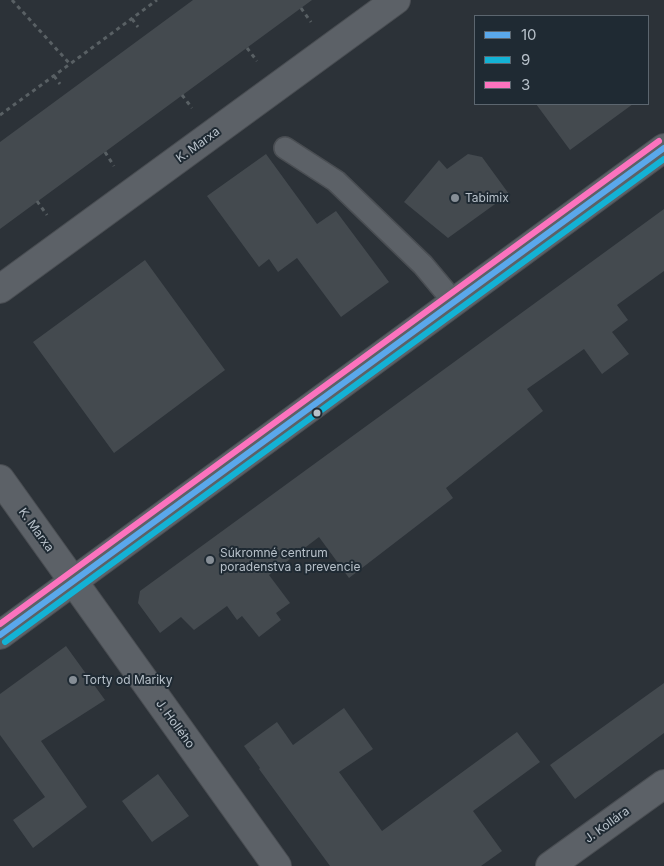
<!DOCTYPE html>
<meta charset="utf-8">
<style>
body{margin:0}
#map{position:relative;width:664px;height:866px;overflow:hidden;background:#2c3238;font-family:Inter,sans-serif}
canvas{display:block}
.legend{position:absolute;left:474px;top:15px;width:175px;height:90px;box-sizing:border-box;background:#1f2a33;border:1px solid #5c666f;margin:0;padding:6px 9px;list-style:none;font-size:15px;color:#b7c0c9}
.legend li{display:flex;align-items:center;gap:10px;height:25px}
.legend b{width:25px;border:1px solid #5c666f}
</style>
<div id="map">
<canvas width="664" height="866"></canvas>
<ul class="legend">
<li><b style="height:6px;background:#5aa8eb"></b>10</li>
<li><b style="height:6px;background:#13b2d5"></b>9</li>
<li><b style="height:6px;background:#fc73be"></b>3</li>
</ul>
</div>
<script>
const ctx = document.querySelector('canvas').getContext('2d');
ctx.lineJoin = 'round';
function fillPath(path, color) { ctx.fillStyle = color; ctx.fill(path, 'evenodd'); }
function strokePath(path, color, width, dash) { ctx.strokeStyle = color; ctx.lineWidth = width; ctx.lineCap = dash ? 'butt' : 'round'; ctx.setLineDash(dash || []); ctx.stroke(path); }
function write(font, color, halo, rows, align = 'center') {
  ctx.font = font + ' Inter,sans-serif'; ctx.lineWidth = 4; ctx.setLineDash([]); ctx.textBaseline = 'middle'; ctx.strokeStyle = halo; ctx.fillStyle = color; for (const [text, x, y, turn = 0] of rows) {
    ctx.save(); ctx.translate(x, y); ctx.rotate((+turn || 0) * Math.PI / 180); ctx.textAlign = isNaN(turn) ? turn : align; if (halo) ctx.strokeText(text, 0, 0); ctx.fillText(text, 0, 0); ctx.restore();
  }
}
const building = new Path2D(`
 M193,0H312L0,229V142Z
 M536,104H633L570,150Z
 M266,154L317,224L336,211L389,282L341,317L297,258L278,272L269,259L259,267L207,196Z
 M468,154L482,157L509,194L448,238L404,202L439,160L447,169Z
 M664,209V271L617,305L628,320L612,332L629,354L602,374L584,349L527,389L543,411L446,488L453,498L349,578L319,537L269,575L290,603L276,613L281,620L259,637L242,616L237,620L227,606L194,630L181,617L160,633L138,603L140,591Z
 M145,260L225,370L114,453L33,342Z
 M66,646L105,700L41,741L87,807L33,848L13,820L45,797L0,735V694Z
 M664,683V733L575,799L550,765Z
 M344,708L373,749L339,772L382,831L517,732L540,762L473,811L502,851L481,866H330L259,769L260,768L244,746L277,722L293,745Z
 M158,774L189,816L152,842L122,801Z`);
const path = new Path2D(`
 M12,0L70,64L157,0
 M301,8L311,22
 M132,19L138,27
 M247,48L257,61
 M54,76L60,84
 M182,95L192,108
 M0,115L70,64
 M105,152L114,166
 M37,201L47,215`);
const lane = new Path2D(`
 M285,148L336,181L423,265L454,302`);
const street = new Path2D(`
 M0,289L396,0
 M0,479L277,866
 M0,635L664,148
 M550,866L664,784`);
const bus1 = new Path2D(`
 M0,635L664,148`);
const bus2 = new Path2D(`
 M5,642L664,159`);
const bus3 = new Path2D(`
 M0,624L659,141`);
const markers = [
 [455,198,5,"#868e96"],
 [317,413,4.5,"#b7c0c9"],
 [210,560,5,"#868e96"],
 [73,680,5,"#868e96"]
];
const streetNames = [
 ["K. Marxa",198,145,-36],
 ["K. Marxa",36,530,54],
 ["J. Hollého",175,724,54],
 ["J. Kollára",607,825,-36]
];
const poiNames = [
 ["Tabimix",465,198],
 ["Súkromné centrum",220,553],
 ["poradenstva a prevencie",220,567],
 ["Torty od Mariky",83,680]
];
fillPath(building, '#444a4f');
strokePath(lane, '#4a4e53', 24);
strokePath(street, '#4a4e53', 30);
strokePath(path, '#596064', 3, [4, 4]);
strokePath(lane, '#5c6167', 21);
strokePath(street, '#5c6167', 28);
strokePath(bus1, '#5aa8eb', 6);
strokePath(bus2, '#13b2d5', 6);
strokePath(bus3, '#fc73be', 6);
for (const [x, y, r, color] of markers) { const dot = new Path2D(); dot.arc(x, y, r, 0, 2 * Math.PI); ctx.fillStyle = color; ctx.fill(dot); strokePath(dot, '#1f2a33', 2); }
write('12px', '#b7c0c9', '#1f2a33', streetNames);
write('12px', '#b7c0c9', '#1f2a33', poiNames, 'left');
</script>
